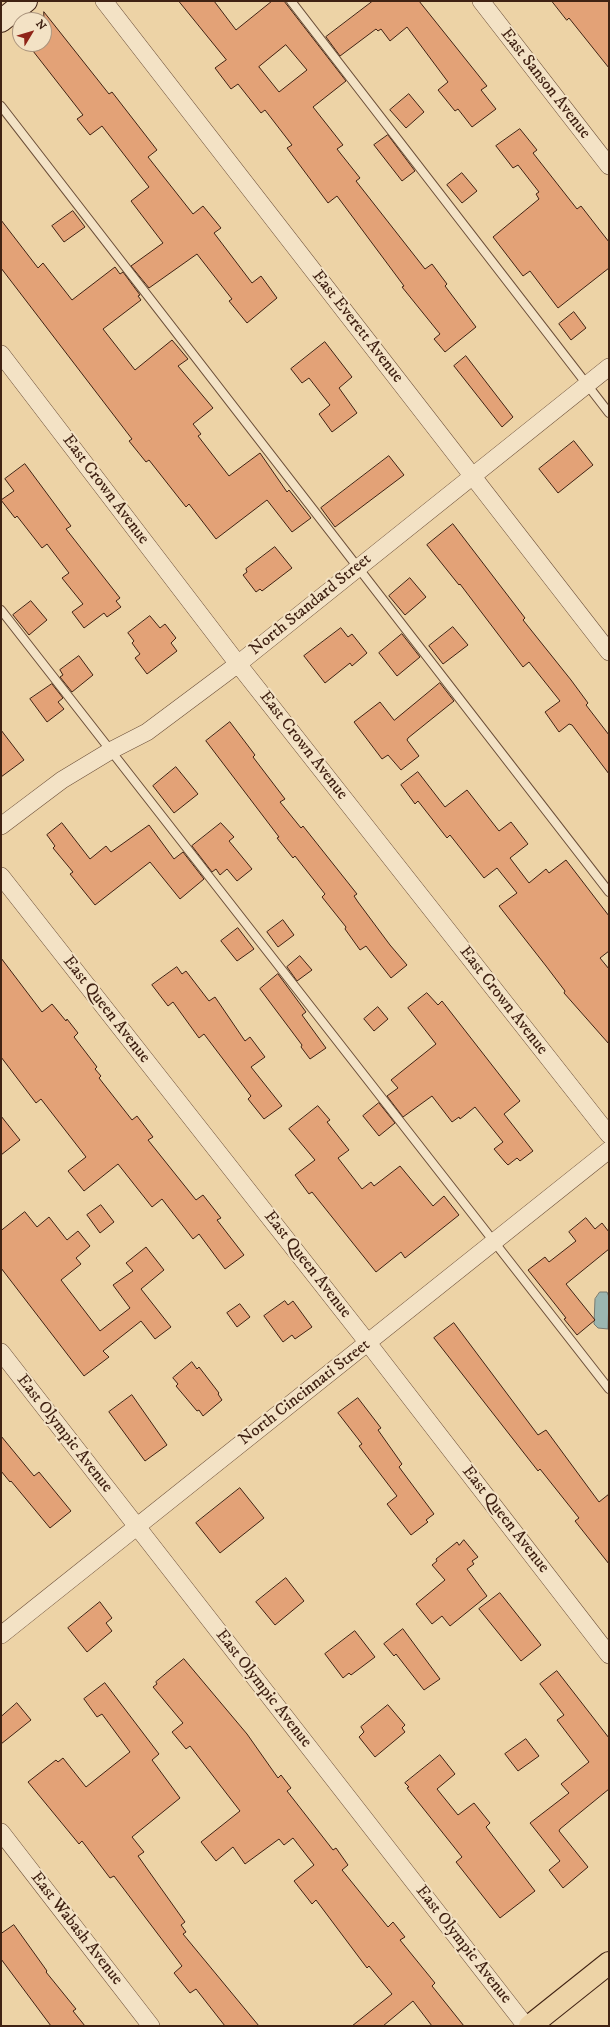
<!DOCTYPE html>
<style>
body{margin:0}
#map{position:relative;width:610px;height:2027px;overflow:hidden;background:#edd3a6;font-family:"IM FELL DW Pica",serif}
canvas{display:block}
.frame{position:absolute;inset:0;border:2px solid #402213;pointer-events:none}
.north{position:absolute;left:12px;top:12px;width:40px;height:40px;box-sizing:border-box;background:#f3e2c5;border:1px solid #ab957e;border-radius:50%;rotate:52deg;font-size:11px;font-weight:700;line-height:16px;text-align:center;color:#402213}
.north::after{content:'';display:block;margin:auto;width:14px;height:18px;background:#8f2418;clip-path:polygon(50% 0,100% 100%,50% 72%,0 100%)}
</style>
<div id="map">
<canvas width="610" height="2027"></canvas>
<div class="frame"></div>
<div class="north">N</div>
</div>
<script>
const ctx = document.querySelector('canvas').getContext('2d');
ctx.lineJoin = 'round';
function fillPath(path, color) { ctx.fillStyle = color; ctx.fill(path, 'evenodd'); }
function strokePath(path, color, width, dash) { ctx.strokeStyle = color; ctx.lineWidth = width; ctx.lineCap = dash ? 'butt' : 'round'; ctx.setLineDash(dash || []); ctx.stroke(path); }
function write(font, color, halo, rows, align = 'center') {
  ctx.font = font + ' "IM FELL DW Pica",serif'; ctx.lineWidth = 4; ctx.setLineDash([]); ctx.textBaseline = 'middle'; ctx.strokeStyle = halo; ctx.fillStyle = color; for (const [text, x, y, turn = 0] of rows) {
    ctx.save(); ctx.translate(x, y); ctx.rotate((+turn || 0) * Math.PI / 180); ctx.textAlign = isNaN(turn) ? turn : align; if (halo) ctx.strokeText(text, 0, 0); ctx.fillText(text, 0, 0); ctx.restore();
  }
}
const water = new Path2D(`
 M600,1292H607L609,1297L608,1329L598,1328L594,1324L595,1299Z`);
const building = new Path2D(`
 M179,1H214L236,30L272,1H284L346,81L313,107L343,145L337,149L360,178L356,181L425,269L432,264L447,284L445,286L476,327L445,352L434,339L440,334L402,287L404,286L337,196L328,203L287,148L292,145L265,110L261,113L238,84L231,89L215,68L226,60ZM286,45L307,70L279,92L259,67Z
 M373,1H419L487,86L481,90L496,109L472,127L458,109L455,111L438,90L448,82L407,27L390,41L381,29L378,31L376,29L340,56L326,37Z
 M552,1H609V68L569,18L567,20Z
 M44,12L109,94L112,92L157,150L148,157L193,214L203,206L221,228L214,233L252,283L261,276L277,298L247,323L229,301L232,299L197,254L149,288L131,266L163,243L131,201L149,187L102,126L90,135L77,119L83,115L33,51L44,44Z
 M409,94L424,112L406,128L390,110Z
 M520,129L537,150L533,153L577,209L581,206L609,242V268L558,308L530,271L523,276L493,237L539,199L536,194L539,192L518,165L513,168L496,146Z
 M388,135L415,171L402,181L374,145Z
 M462,173L477,191L462,203L447,185Z
 M73,211L85,227L64,242L52,226Z
 M1,220L38,268L43,263L72,300L115,267L120,274L123,272L140,295L138,296L141,300L103,329L135,370L172,340L188,359L178,366L213,408L193,424L201,434L198,436L229,476L260,453L287,492L289,490L311,518L292,532L267,500L216,539L189,504L186,507L149,460L146,462L129,441L132,439L1,268Z
 M574,312L586,328L571,340L559,324Z
 M325,342L352,377L339,388L357,413L332,432L319,414L330,405L309,378L302,383L291,369Z
 M466,356L513,417L502,427L454,366Z
 M574,441L593,465L558,493L539,469Z
 M389,456L404,475L335,527L321,508Z
 M25,464L71,526L66,529L120,598L116,601L121,607L107,617L104,613L84,628L72,612L83,604L62,578L69,573L47,544L42,548L17,516L15,518L1,500L14,491L5,479Z
 M453,524L525,618L523,620L571,680L588,703L586,705L609,735V774L572,725L569,724L559,732L545,712L560,701L529,662L523,667L460,584L459,585L427,545Z
 M275,547L292,568L262,591L260,589L256,592L243,575L247,572L246,569Z
 M410,578L426,597L405,615L389,596Z
 M31,601L47,620L29,635L13,615Z
 M150,616L160,628L165,624L176,638L171,643L177,651L147,674L135,658L140,654L132,643L134,641L128,633Z
 M453,627L468,645L443,664L429,646Z
 M341,628L348,637L352,634L367,653L352,666L350,663L325,683L304,656Z
 M402,634L420,657L397,676L379,653Z
 M79,656L93,675L72,692L60,677L63,675L60,670Z
 M440,683L454,701L408,738L407,740L419,756L401,770L388,755L382,759L354,722L380,702L394,720Z
 M52,684L63,698L58,702L64,709L47,722L30,699Z
 M230,722L255,755L253,757L285,799L280,802L301,828L303,826L357,894L354,896L358,902L390,945L407,965L391,978L366,946L360,950L345,929L346,927L322,897L325,894L295,856L293,858L277,838L279,837L206,741Z
 M1,730L24,760L1,777Z
 M176,767L198,794L174,813L153,786Z
 M418,772L445,807L467,790L499,831L511,822L528,844L510,858L529,883L546,869L549,873L566,860L609,916V951L600,958L609,969V1044L564,993L565,991L546,966L499,906L517,893L497,868L484,878L450,835L447,838L418,801L415,804L401,785Z
 M62,823L90,859L106,846L111,852L149,825L174,859L183,852L204,879L180,899L150,862L95,905L70,874L73,872L53,848L55,846L47,835Z
 M221,823L234,837L229,841L252,869L237,881L227,869L220,875L216,869L212,872L192,846Z
 M283,920L294,935L278,947L267,932Z
 M238,928L254,949L237,961L221,941Z
 M300,956L312,970L297,981L287,967Z
 M1,958L42,1012L52,1004L66,1021L67,1019L78,1033L74,1037L97,1067L95,1069L101,1076L99,1078L132,1120L137,1116L153,1137L148,1140L196,1200L203,1195L221,1218L217,1220L244,1255L225,1269L199,1234L193,1239L162,1199L152,1207L118,1164L84,1191L68,1171L86,1157L41,1099L36,1103L1,1057Z
 M177,967L182,974L186,971L209,1001L215,997L245,1041L250,1037L265,1057L251,1067L282,1106L264,1119L248,1099L251,1096L204,1034L199,1038L173,1002L168,1006L152,985Z
 M278,974L306,1012L302,1015L326,1048L310,1059L301,1047L302,1045L260,989Z
 M427,993L438,1005L442,1001L520,1101L504,1114L533,1151L520,1161L517,1158L508,1165L505,1162L494,1149L503,1142L475,1107L460,1119L459,1117L452,1122L432,1096L403,1117L387,1096L398,1088L391,1080L436,1044L408,1008Z
 M378,1007L388,1019L374,1031L364,1019Z
 M379,1103L395,1123L379,1136L363,1116Z
 M318,1106L330,1120L327,1122L349,1150L338,1158L362,1189L371,1182L374,1186L400,1166L433,1206L444,1196L459,1215L405,1258L401,1252L376,1272L312,1192L309,1194L295,1175L315,1160L289,1129Z
 M1,1116L20,1140L1,1155Z
 M101,1205L114,1222L100,1233L87,1215Z
 M25,1212L37,1227L49,1217L67,1240L78,1231L90,1246L76,1258L81,1264L61,1280L100,1331L130,1308L113,1285L133,1271L126,1263L146,1247L164,1270L141,1289L171,1327L155,1339L141,1321L103,1351L109,1357L84,1376L1,1268V1231Z
 M586,1218L595,1229L602,1223L609,1232V1249L566,1284L595,1320L577,1335L564,1319L566,1318L528,1270L545,1257L549,1262L576,1241L569,1232Z
 M285,1301L288,1305L293,1301L312,1327L295,1339L292,1335L283,1342L264,1316Z
 M240,1304L250,1317L237,1327L227,1313Z
 M454,1323L538,1435L546,1430L599,1502L609,1494V1564L575,1521L579,1518L540,1469L538,1471L434,1338Z
 M192,1362L197,1369L199,1367L219,1393L218,1394L222,1400L203,1416L199,1410L197,1411L176,1386L178,1384L173,1378Z
 M132,1395L167,1445L145,1461L109,1412Z
 M358,1398L381,1428L378,1430L402,1464L399,1467L434,1514L426,1520L428,1522L411,1535L387,1504L397,1496L359,1446L362,1444L338,1413Z
 M1,1436L34,1476L39,1472L71,1511L50,1528L11,1481L10,1482L1,1471Z
 M240,1488L264,1518L220,1553L196,1523Z
 M464,1540L478,1557L472,1561L474,1564L467,1569L487,1596L450,1626L442,1616L432,1624L416,1604L445,1580L432,1565L437,1561L436,1559L457,1542L459,1545Z
 M286,1578L304,1601L275,1625L256,1602Z
 M500,1593L541,1645L521,1661L479,1609Z
 M100,1602L112,1618L106,1623L112,1631L87,1652L68,1628Z
 M403,1629L440,1679L424,1690L396,1654L394,1656L384,1644Z
 M355,1631L375,1657L351,1675L349,1673L343,1678L325,1654Z
 M184,1659L247,1734L278,1778L281,1775L291,1788L287,1791L333,1850L336,1848L348,1865L342,1870L388,1927L393,1922L405,1937L400,1940L435,1983L432,1986L464,2026H432L413,2001L383,2026H352L392,1994L369,1966L367,1968L316,1900L312,1904L294,1881L314,1865L293,1838L284,1845L279,1839L245,1864L233,1847L216,1861L201,1842L240,1811L190,1746L186,1749L172,1732L183,1723L153,1687L157,1684L156,1682Z
 M557,1671L609,1738V1789L560,1829L559,1831L588,1867L563,1888L549,1870L560,1861L530,1823L569,1793L561,1784L589,1762L557,1720L564,1715L540,1684Z
 M105,1683L159,1754L152,1760L180,1798L132,1837L144,1852L138,1856L185,1922L181,1925L186,1932L183,1934L259,2026H225L196,1989L190,1993L174,1973L182,1966L114,1876L110,1878L82,1841L79,1844L28,1782L56,1760L58,1762L63,1758L86,1787L130,1752L102,1714L97,1717L84,1699Z
 M17,1703L31,1720L1,1744V1717Z
 M388,1705L405,1725L402,1728L405,1732L375,1757L359,1737L364,1732L361,1727Z
 M526,1739L539,1756L518,1771L505,1754Z
 M440,1755L455,1774L437,1789L458,1815L474,1803L490,1823L486,1827L535,1891L500,1918L456,1862L462,1857L407,1788L409,1787L405,1783Z
 M14,1925L47,1971L46,1972L76,2009L73,2011L85,2026H51L1,1959V1934Z`);
const lane = new Path2D(`
 M291,1L609,413
 M1,106L609,892
 M1,610L609,1389`);
const street = new Path2D(`
 M104,1L609,652
 M481,1L609,166
 M1,354L238,664L609,1135
 M1,826L62,780L110,751L147,732L238,664L609,367
 M1,876L368,1343L609,1655
 M1,1352L526,2026
 M1,1635L609,1150
 M1,1832L151,2026`);
const secondary = new Path2D(`
 M1,21L26,1`);
const primary = new Path2D(`
 M530,2026L609,1963`);
const streetNames = [
 ["East Sanson Avenue",545,84,52],
 ["East Everett Avenue",357,327,52],
 ["East Crown Avenue",105,490,53],
 ["North Standard Street",311,605,-39],
 ["East Crown Avenue",303,746,52],
 ["East Crown Avenue",503,1001,52],
 ["East Queen Avenue",106,1010,52],
 ["East Queen Avenue",307,1265,52],
 ["North Cincinnati Street",305,1393,-38],
 ["East Olympic Avenue",64,1434,52],
 ["East Queen Avenue",505,1520,52],
 ["East Olympic Avenue",263,1689,52],
 ["East Wabash Avenue",76,1929,52],
 ["East Olympic Avenue",463,1945,52]
];
fillPath(water, '#9bb6b0');
strokePath(water, '#777b71', 1);
fillPath(building, '#e3a277');
strokePath(building, '#402213', 1);
strokePath(lane, '#6b4e38', 10);
strokePath(street, '#6b4e38', 18);
strokePath(secondary, '#402213', 24);
strokePath(primary, '#402213', 24);
strokePath(lane, '#f3e2c5', 8);
strokePath(street, '#f3e2c5', 17);
strokePath(secondary, '#f3e2c5', 22);
strokePath(primary, '#edd3a6', 22);
write('17px', '#402213', '#f3e2c5', streetNames);
</script>
